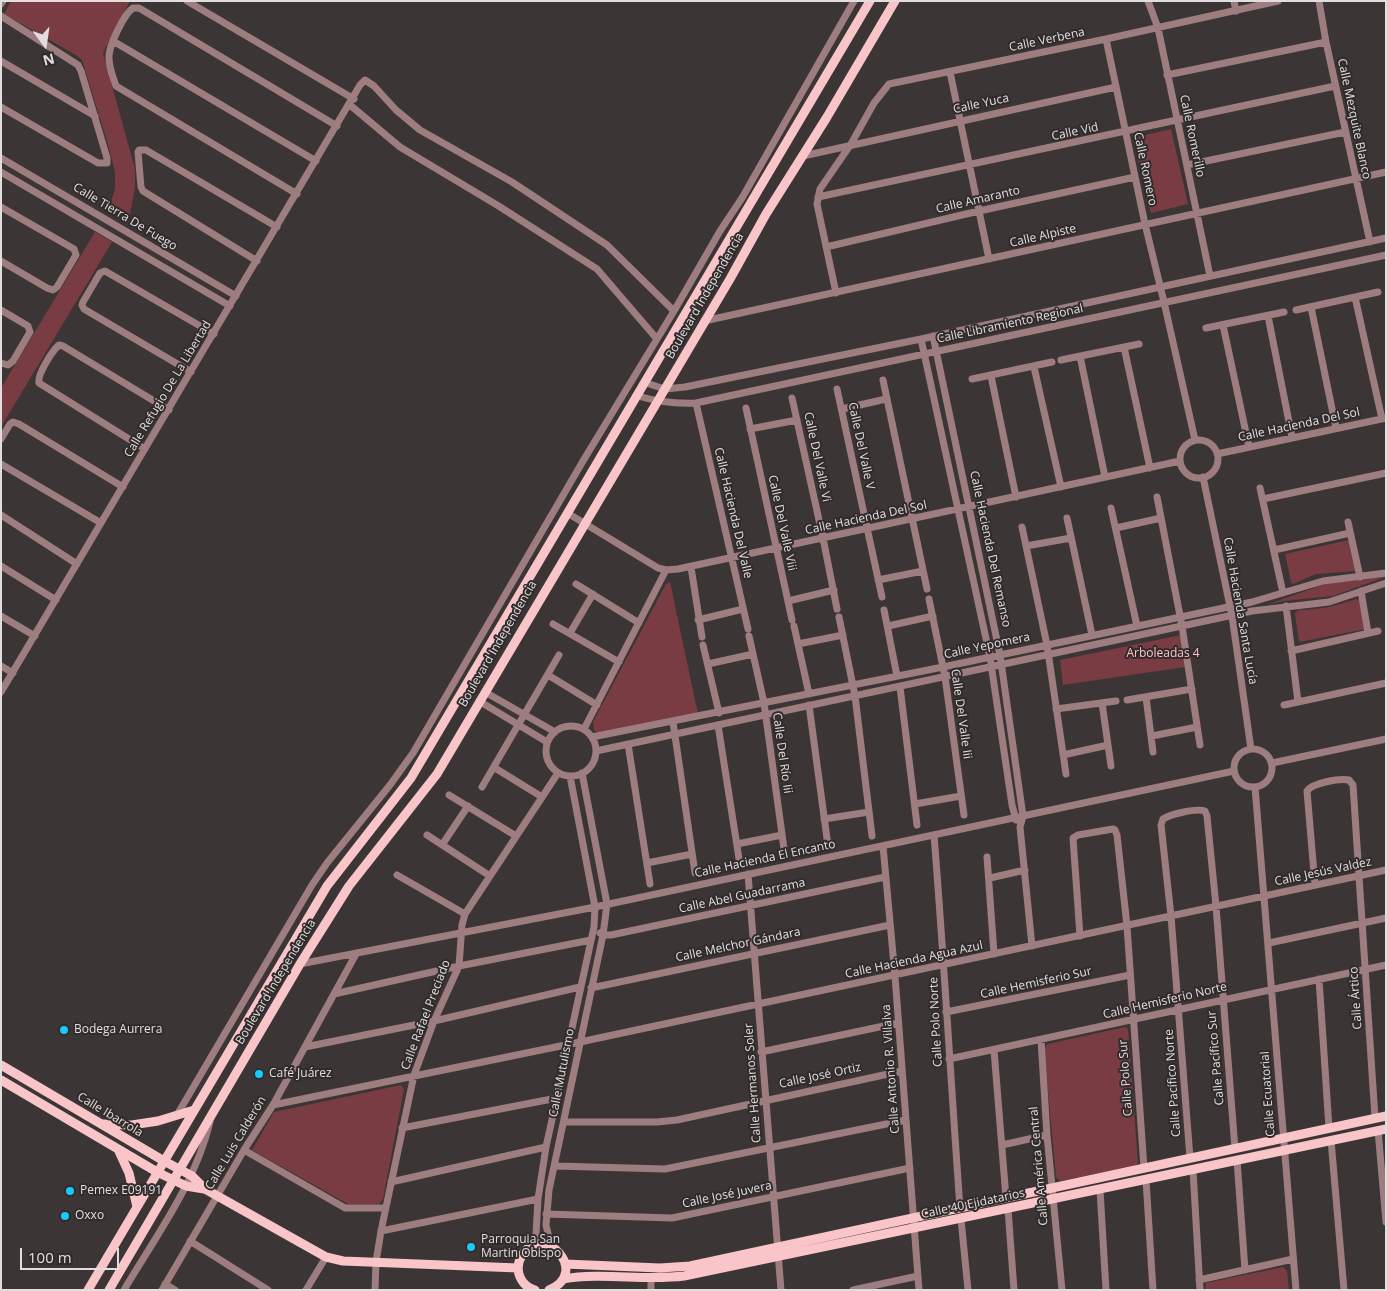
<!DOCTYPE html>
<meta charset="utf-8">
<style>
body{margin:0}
#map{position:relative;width:1387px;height:1291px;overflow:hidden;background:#3c3536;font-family:"Open Sans",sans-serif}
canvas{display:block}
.frame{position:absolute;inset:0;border:2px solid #e2dede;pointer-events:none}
.north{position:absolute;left:20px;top:20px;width:50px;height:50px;-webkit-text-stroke:4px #312b2c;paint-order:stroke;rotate:166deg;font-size:14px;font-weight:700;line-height:20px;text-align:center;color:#e2dede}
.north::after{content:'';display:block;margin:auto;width:18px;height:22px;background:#e2dede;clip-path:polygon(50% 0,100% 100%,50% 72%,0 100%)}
.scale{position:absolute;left:20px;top:1248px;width:99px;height:22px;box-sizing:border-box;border:2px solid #e2dede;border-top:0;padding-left:6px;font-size:15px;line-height:18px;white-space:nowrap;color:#e2dede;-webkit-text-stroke:4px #312b2c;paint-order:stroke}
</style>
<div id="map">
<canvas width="1387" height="1291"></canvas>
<div class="frame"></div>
<div class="north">N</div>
<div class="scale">100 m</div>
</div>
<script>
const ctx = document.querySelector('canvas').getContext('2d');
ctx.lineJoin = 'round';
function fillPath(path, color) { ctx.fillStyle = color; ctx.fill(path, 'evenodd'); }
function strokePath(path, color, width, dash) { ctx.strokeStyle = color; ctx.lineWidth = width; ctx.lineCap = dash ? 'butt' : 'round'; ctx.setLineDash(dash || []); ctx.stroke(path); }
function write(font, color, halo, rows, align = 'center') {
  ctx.font = font + ' "Open Sans",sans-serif'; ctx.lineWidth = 4; ctx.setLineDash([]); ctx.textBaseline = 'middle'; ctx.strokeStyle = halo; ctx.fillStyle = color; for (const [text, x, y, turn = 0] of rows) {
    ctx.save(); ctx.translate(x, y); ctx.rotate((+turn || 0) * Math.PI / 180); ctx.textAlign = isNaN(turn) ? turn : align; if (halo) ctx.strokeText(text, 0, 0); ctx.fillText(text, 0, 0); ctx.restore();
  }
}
const green = new Path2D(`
 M11,1H130L103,53L135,169V188L128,223L108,212L115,189V172L107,141L82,60L76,55L4,14Z
 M1171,129L1188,204L1151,213L1133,138Z
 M95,232L112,242L1,427V388Z
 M1349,540L1356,570L1354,571L1316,574L1293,584L1291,582L1285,554Z
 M1385,577L1333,596L1283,601L1266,605L1325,584Z
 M670,582L698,714L599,735L594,730L593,722L666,584Z
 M1356,599L1360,600L1366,629L1299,642L1295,614L1298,610C1319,610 1336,606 1356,599Z
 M1181,635L1185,667L1063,685L1060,660Z
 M1125,1027L1128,1029L1138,1163L1135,1166L1060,1181L1056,1177L1044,1048L1048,1044Z
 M401,1085L404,1089L383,1199L379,1204H348L252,1150L274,1112Z
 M1283,1267L1287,1271L1289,1290H1205L1206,1283Z`);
const minor = new Path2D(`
 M187,1L354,99
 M1148,1L1158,28L1210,276
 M1234,1L1236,11
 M1319,1L1326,42L1370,242
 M1,4L3,1
 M1,16L78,65L81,71L107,158V163H98L1,107
 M1106,39L1145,224L1164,302L1195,440
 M113,41L316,161
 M1,61L95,116
 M950,72L989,259
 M1167,75L1326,42
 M350,105L400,147L497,205L597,269L657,339
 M803,156L1116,87
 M1,158L236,296
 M1187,165L1345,132
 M1,172L230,306
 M297,194L116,86C113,77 109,68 109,58C108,47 124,14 133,8H139L337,126
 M818,197L1335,86
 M1,207L74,249L76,255L57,287L53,290L47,288L1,261
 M826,247L979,211L1135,177
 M257,261L143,191L141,187L138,152L139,150H146L277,227
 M836,293L817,204L820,189L851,144L874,103L889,84L1106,39L1278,1
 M1355,297L1382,419
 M1311,307L1336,428
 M1,310L28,326L30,332L13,361L8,365L1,363
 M1296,310L1378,292
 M1268,316L1292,437
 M704,321L1386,172
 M1223,325L1249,447
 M1206,328L1284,312
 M933,336L1000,655L1023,816L1020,827L1032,946
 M921,339L990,657L1012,805L1016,820
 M1124,347L1150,468
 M1080,356L1105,477
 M1061,360L1139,344
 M1034,367L1061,487
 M191,372L84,309L82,305L83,302L100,273L105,271L214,334
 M991,376L1016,497
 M972,379L1052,362
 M883,380L927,589
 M646,383L665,389L685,387L921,339L1386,238
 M837,389L882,597
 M638,396C658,402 675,404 696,403L1386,255
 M792,398L823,538L837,609
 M696,403L748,629
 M746,408L792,620
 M842,409L886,399
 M750,429L797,420
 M1,439L10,424L13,422L19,424L123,487
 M1180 459a19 19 0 1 1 38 0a19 19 0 1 1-38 0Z
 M145,449L39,383C37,375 52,351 59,345L63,346L169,410
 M1217,454L1386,418
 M1,464L101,523
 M1203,477L1232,616L1251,749
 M1260,488L1283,593
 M1157,497L1182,626L1200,745
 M1263,499L1386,473
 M1111,508L1137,626
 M569,514L658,568L666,570L678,569L1180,461
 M1,515L77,564
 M1067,518L1092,635
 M1348,522L1360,577
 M1022,527L1047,645L1066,774
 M1116,528L1161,518
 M1026,546L1071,538
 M1274,550L1350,533
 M1,566L56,600
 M691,567L702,637
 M878,580L923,571
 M576,584L639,623
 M1361,591L1368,633
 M929,599L945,677L964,815
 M788,601L834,590
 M1286,606L1298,702
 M884,610L897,676
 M1,616L35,636
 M839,617L855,696L872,836
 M698,620L743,609
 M553,624L619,662
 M794,626L809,694
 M888,626L933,616
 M570,633L593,594
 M749,636L764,703L785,856
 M798,644L843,635
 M703,645L719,713
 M1291,651L1378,631
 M708,664L753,654
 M1,666L13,673
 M548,675L597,705
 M900,687L917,825
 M1,692L360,85L365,80L374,86L396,110L420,130L512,182L607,245L674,311
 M485,692L555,732
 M1146,697L1153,752
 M1127,700L1192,689
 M479,701L547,742
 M1102,703L1111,766
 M809,705L828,846
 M1284,705L1386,683
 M1056,709L1116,701
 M673,722L695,873
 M718,725L740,865
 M546 751a25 25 0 1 1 50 0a25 25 0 1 1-50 0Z
 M584,729L666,570
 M1152,736L1197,727
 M592,737L943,667L1252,602L1323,581L1386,573
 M628,744L650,884
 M1234 768a19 19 0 1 1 38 0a19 19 0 1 1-38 0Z
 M596,751L1252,611L1329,602L1386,583
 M1063,755L1108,745
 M1272,763L1386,739
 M495,768L542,797
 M482,787L559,655
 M1255,787L1296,1290
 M449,795L516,836
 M915,804L961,796
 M824,819L869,812
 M427,835L490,876
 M934,835C944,959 951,1084 960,1208
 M737,844L782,835
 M442,845L468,806
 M883,846L895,976L919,1290
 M987,857L994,954
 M647,863L692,854
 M748,874L781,1290
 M397,875L465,914
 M990,878L1025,870
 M1315,885L1307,791C1312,783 1340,778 1349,780L1353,785L1375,1118
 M600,933L603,935H611L885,877
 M1080,936L1073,838L1078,835L1113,829L1115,830L1117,835L1127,926L1144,1168
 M1269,943L1386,918
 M300,964L595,907L1234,771
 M1319,979L1329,1128
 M591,988L890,925
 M334,994L459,966L591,940
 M946,1012L1130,975
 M1041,1040L1047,1135L1062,1290
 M305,1047L434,1021L580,987
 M994,1050L1006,1198
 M761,1052L898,1023
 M949,1059L1386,965
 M273,1105L580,1042L1386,870
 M177,1115L312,885L327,863L390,785L413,753L583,461L674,311L720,231L742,198L854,1
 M564,1122H657L677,1120L902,1071
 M402,1128L557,1098
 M1378,1130L1386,1222
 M1331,1140L1344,1290
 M1002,1145L1047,1135
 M244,1150L345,1208H385
 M1190,1158L1171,916L1161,825L1163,819C1171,814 1196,808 1205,811L1207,816L1216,906L1235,1149
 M1237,1160L1245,1270
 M555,1166L665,1169L906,1120
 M1193,1170L1200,1290
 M1146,1180L1153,1290
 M391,1182L546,1147
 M1100,1190L1106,1290
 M1008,1209L1014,1290
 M546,1214L672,1218L910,1168
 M961,1219L968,1290
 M381,1231L538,1199
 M190,1241L268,1290
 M551,1246L546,1225L549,1190L603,935L607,904L582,773
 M531,1247L536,1234L538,1199L546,1147L594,927L595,907L570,776
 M651,1277V1290
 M1199,1280L1293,1259
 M165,1284L175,1290
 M124,1290C156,1236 195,1184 210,1122
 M162,1290L244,1150L273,1105L356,954
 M306,1290L326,1257
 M375,1290L376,1262L381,1231L414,1075L434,1021L459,966L462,925L465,914L558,773
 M853,1290L918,1276`);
const major = new Path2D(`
 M1,1065L164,1161L192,1176L205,1189L326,1257L343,1261L518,1268
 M1,1080L157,1172L186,1186L204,1189
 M103,1124L132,1125L158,1121L194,1110
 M118,1149L129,1173L137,1207
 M565,1264L660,1268L690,1266L1386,1116
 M563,1279C603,1272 644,1281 684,1276L1386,1129
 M88,1290L327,886L411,778L870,1
 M109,1290L300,964L349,886L437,774L730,279L766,214L827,117L895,1
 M535,1290C528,1288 523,1284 520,1277C517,1270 518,1262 522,1255C544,1221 591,1273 549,1290`);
const markers = [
 [64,1030,5,"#17cafb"],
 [259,1074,5,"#17cafb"],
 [70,1191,5,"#17cafb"],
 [65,1216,5,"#17cafb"],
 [471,1247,5,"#17cafb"]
];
const streetNames = [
 ["Calle Verbena",1047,40,-12],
 ["Calle Yuca",981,104,-12],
 ["Calle Mezquite Blanco",1354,119,78],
 ["Calle Vid",1075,132,-12],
 ["Calle Romerillo",1192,136,78],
 ["Calle Romero",1145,169,78],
 ["Calle Amaranto",978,200,-13],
 ["Calle Tierra De Fuego",125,217,31],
 ["Calle Alpiste",1043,236,-13],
 ["Boulevard Independencia",705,296,-60],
 ["Calle Libramiento Regional",1010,324,-12],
 ["Calle Refugio De La Libertad",168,389,-59],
 ["Calle Hacienda Del Sol",1299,425,-12],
 ["Calle Del Valle V",861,446,78],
 ["Calle Del Valle Vi",817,457,78],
 ["Calle Hacienda Del Valle",733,513,77],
 ["Calle Hacienda Del Sol",866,518,-12],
 ["Calle Del Valle Viii",782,523,78],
 ["Calle Hacienda Del Remanso",990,549,78],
 ["Calle Hacienda Santa Lucía",1240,611,80],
 ["Boulevard Independencia",498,644,-60],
 ["Calle Yepomera",987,646,-12],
 ["Calle Del Valle Iii",961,714,82],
 ["Calle Del Río Iii",782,753,82],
 ["Calle Hacienda El Encanto",765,859,-12],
 ["Calle Jesús Valdez",1323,872,-12],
 ["Calle Abel Guadarrama",742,896,-12],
 ["Calle Melchor Gándara",738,945,-12],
 ["Calle Hacienda Agua Azul",914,960,-12],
 ["Boulevard Independencia",276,982,-59],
 ["Calle Hemisferio Sur",1036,983,-12],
 ["Calle Ártico",1356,998,-94],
 ["Calle Hemisferio Norte",1165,1001,-13],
 ["Calle Rafael Preciado",426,1015,-69],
 ["Calle Polo Norte",936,1022,-93],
 ["Calle Pacífico Sur",1216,1058,-95],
 ["Calle Antonio R. Villalva",891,1069,-94],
 ["Calle Mutulismo",562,1073,-79],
 ["Calle José Ortiz",820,1076,-12],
 ["Calle Polo Sur",1126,1078,-94],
 ["Calle Hermanos Soler",753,1083,-94],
 ["Calle Pacífico Norte",1173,1083,-94],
 ["Calle Ecuatorial",1268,1094,-94],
 ["Calle Ibarrola",110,1115,31],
 ["Calle Luis Calderón",236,1143,-59],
 ["Calle América Central",1039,1166,-95],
 ["Calle José Juvera",727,1195,-12],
 ["Calle 40 Ejidatarios",973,1204,-12]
];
const parkNames = [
 ["Arboleadas 4",1163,654]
];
const poiNames = [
 ["Bodega Aurrera",74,1030],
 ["Café Juárez",269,1074],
 ["Pemex E09191",80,1191],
 ["Oxxo",75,1216],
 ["Parroquia San",481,1240],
 ["Martin Obispo",481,1254]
];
fillPath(green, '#793c43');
strokePath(minor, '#9d7d7f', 7);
strokePath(major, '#f9c5c9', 9);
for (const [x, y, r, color] of markers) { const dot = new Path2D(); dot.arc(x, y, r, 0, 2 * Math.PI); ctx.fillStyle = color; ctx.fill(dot); strokePath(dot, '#312b2c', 2); }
write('12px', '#e2dede', '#312b2c', streetNames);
write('12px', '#ffc2c6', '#312b2c', parkNames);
write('12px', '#e2dede', '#312b2c', poiNames, 'left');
</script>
